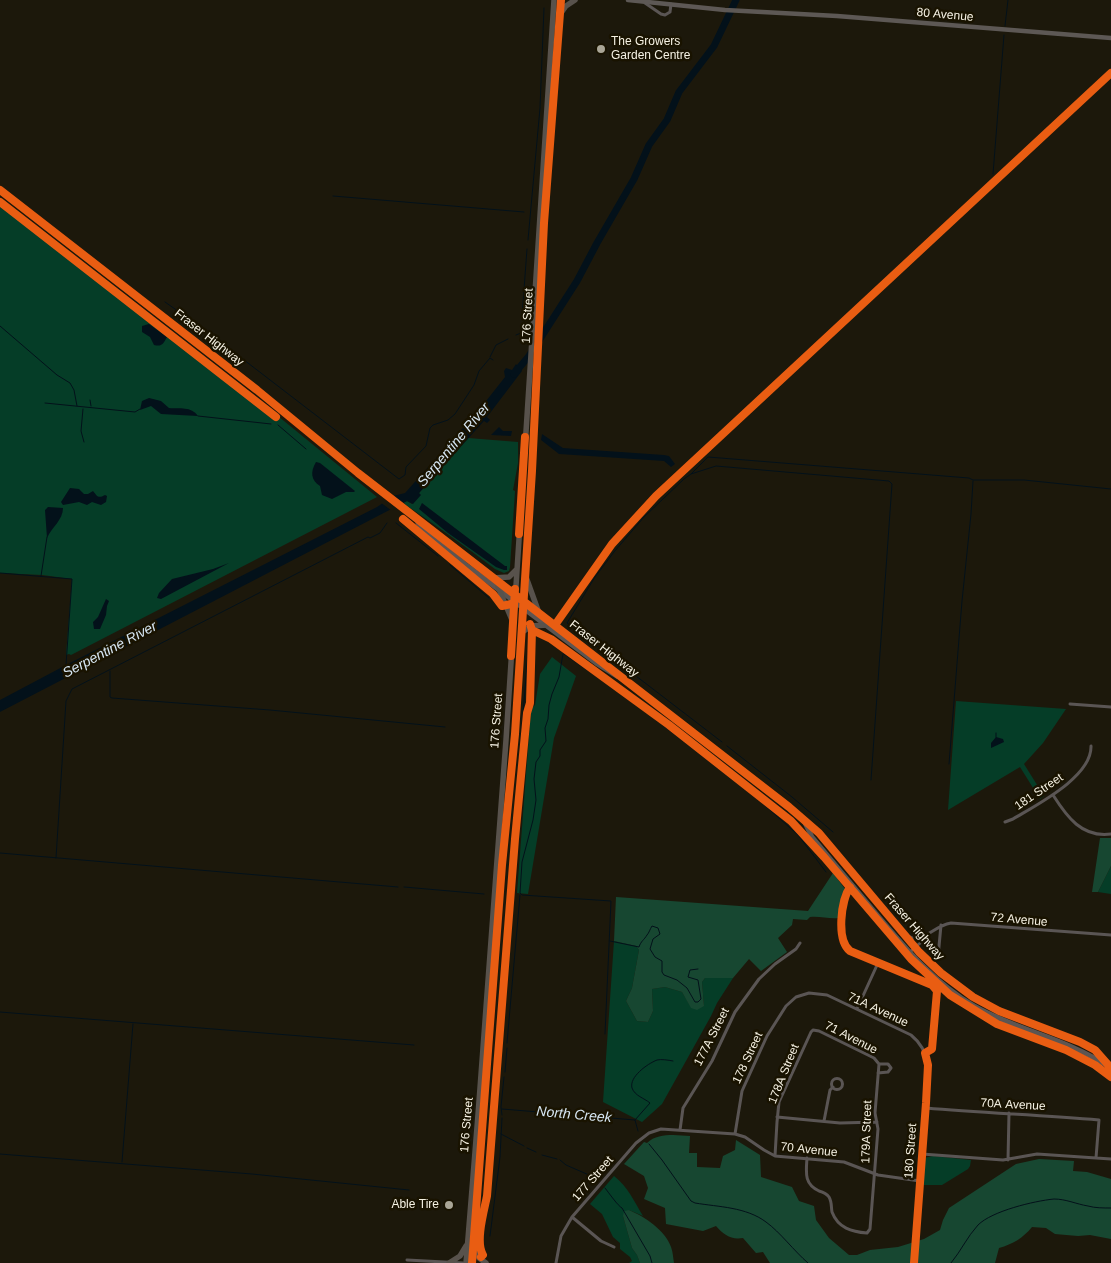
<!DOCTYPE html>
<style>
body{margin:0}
canvas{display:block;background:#1c180b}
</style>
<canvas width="1111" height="1263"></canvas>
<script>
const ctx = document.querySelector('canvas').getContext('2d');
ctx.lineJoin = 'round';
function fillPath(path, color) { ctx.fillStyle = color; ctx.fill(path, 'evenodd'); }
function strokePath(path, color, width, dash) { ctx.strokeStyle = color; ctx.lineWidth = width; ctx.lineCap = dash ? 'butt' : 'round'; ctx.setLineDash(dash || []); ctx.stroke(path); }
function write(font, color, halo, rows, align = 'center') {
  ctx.font = font + ' Arial,sans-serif'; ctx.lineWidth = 5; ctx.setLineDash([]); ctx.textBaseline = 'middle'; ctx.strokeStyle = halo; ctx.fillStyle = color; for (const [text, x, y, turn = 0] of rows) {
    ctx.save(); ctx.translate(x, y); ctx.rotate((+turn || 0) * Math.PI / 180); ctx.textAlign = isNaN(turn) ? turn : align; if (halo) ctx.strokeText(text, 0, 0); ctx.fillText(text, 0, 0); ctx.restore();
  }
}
const green = new Path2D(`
 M0,199L273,412L377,497L71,655L69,654L66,655L72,579L42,575L0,573Z
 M468,438L518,442V463L513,490L515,491L510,567L509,571L504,573L495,569C465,546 434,524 403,503L407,501L412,504L419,493Z
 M552,657L576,676L554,738L528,894L517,893L531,709L535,705L540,674Z
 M956,701L1066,709L1043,743L1024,764L1044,796L1040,799L1020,767L948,810Z
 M1111,866V894L1098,892Z
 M614,941L636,946L639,950L632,988L626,1001L637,1021L648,1022L653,1011L652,989L665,987L682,992L691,1007L704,1006L702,982L705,978H733L717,1003L711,1016L662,1104L642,1122L603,1102Z
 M933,1156L971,1160L970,1166L968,1169L942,1185H922L924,1158Z
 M614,1176C628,1187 634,1201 643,1216L629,1210L623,1216L632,1248L637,1255L640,1263H629L632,1261L630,1257L620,1249V1243L613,1237L602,1214L590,1204Z`);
const forest = new Path2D(`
 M1100,838H1111V866L1098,892H1092Z
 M833,873L845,889L839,918C829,919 820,916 810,917L807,920L793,919L792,925L778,938L787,952L761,971L749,959L733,978H705L702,982L704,1006L697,1010L691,1008L682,992L665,987L652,989L653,1011L648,1022L637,1021L626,1001L632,988L639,950L636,946L614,941L616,897L808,911Z
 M673,1135L690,1136L689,1153H697V1167L720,1168L723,1156L735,1150L736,1140L760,1155L761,1177L792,1187L799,1201L814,1206L816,1220L829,1238L849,1255H857L870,1250L898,1247L924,1239L940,1230L943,1220L949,1208L1016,1164L1039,1159L1074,1161L1073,1171L1087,1172L1111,1179V1239L1090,1235L1078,1236L1055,1234L1046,1228L1032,1227C1023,1238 1013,1244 999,1248L995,1263H770L763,1252L756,1253L743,1238C731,1240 724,1235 716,1226L703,1231L666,1224L665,1208L644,1199L648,1188L644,1176L624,1164L644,1142L647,1143C654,1136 664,1135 673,1135Z
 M629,1210C645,1217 665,1230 671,1247C673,1252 673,1258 674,1263H640L637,1255L632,1248L623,1216L624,1211Z`);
const water = new Path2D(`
 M149,324L167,337C163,344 162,347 154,345L150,337L142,332V326Z
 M516,364L522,371L487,417L490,420L487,423L484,421L419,493L421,495L413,504L407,501L403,503L0,712V700L66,665L377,507L393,496L405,493L479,410L505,377L504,371L506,368L512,370Z
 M149,398L161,401L169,408C180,409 191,406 198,416L161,414L151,406L140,410L142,401Z
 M499,427L503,431H512L511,436L491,435Z
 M542,434L563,448L664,455L669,456L675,464L671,467L664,461L559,454L541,440Z
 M316,462L320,463L355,491L354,492H346L332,499L322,495L320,486C311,480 310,472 316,462Z
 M70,488L79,489L84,494H88L93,491C97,496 98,499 105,495L107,496L106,502L101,505L92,502L87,505L79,502L63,505L61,502Z
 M422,503L505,566H507V570H504L496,567L448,533L419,509Z
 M48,507L63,508C63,520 52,527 47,538L45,510Z
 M229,563L161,599L157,598L159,593L172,579L213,569Z
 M106,599L109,601L107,606L106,615L100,629H94L93,622L98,617Z
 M996,737L1003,739L1004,742L991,748V743Z`);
const pier = new Path2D(`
 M392,494L405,504L392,511L380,502Z`);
const stream = new Path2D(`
 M1005,26L1008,0
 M993,174L1004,35
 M333,196L524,212
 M528,240L540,108L544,8
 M165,302L205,330L399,479L405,475L406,467L426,446L430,428L433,425L448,420L455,414L474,385L479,371L490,358L493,360
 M522,317L527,249
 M0,326L57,375L70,383L74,390L77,406
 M516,335L521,333L522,324
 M490,357L496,345L508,339
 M90,400L91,406
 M45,403L135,412L140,409
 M83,409L81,431L84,442
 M198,416L271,424
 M278,425L306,449
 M691,474L708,457L969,478L973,480H1024L1111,489
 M396,523L438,556
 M450,565L489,598
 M0,573L72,579L66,665
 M41,576L47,537
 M563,654L559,677L552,694L549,705L548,719L545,728L546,741L540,750V756L536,762L534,779L536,800L533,820L522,862L520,893L522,895L611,901L605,1034
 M564,654L632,701L761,802L798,835L826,872
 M110,671V697L112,698L270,710L445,727
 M996,733V737
 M722,742L567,623L595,577L614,552L644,517L684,479L691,474L716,466L889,481L892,484L871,780
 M727,746L792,797L833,832
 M949,764L962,601L971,514L973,481
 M0,853L398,887
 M56,858L66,701L72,689L368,537L370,538L380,533L387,523
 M404,887L484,894
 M506,921L529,641
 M610,941L639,947C641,941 644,940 647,935C649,933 650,929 652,926L658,928L660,934L653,939L650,949L655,957L662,961V972L664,975L677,980L687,988L695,1002H698L701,999L698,980L688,977L690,970L698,969
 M0,1012L414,1045
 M507,1043L520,895
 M505,1072L507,1048
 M502,1109L635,1120L638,1131
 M502,1115L501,1107L504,1077
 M635,1120L650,1103C644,1098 635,1096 632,1088C629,1077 647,1064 657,1060C661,1059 668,1060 673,1061
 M501,1134L524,1146
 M649,1144L662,1160L691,1201L695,1203C719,1207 746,1207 766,1222C780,1232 794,1251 808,1263
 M527,1148L536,1152
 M0,1154L252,1174L409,1190
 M542,1155L557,1159
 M560,1160L566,1165L589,1175L595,1180
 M122,1162L133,1024
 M605,1188C609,1193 618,1206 622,1208L650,1256L652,1263
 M490,1236L500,1157L502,1118
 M951,1263C961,1251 967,1237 978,1225C992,1211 1034,1201 1054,1199C1066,1199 1076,1204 1088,1206C1095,1208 1103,1208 1111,1208`);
const river = new Path2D(`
 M514,374L529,356L577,281L597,243L634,179L649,145L667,120L679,92L714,46L736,0`);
const street = new Path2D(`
 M645,3L661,14L665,15L670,12L671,4
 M555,625L612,544L656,496L1111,73
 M1070,704L1111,707
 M1053,795C1067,817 1082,838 1111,834
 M1005,822L1013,819C1036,805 1092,777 1091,746
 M908,936L917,940C929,935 938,925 951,923L1111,935
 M910,952L928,936
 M938,957L941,925
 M857,1009L878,963
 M878,1073L888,1072L891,1068L888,1064H879
 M831.5 1084a5.5 5.5 0 1 1 11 0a5.5 5.5 0 1 1-11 0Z
 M926,1108C983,1113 1041,1115 1099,1120L1096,1158
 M777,1117L840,1123L877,1122
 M824,1121L830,1090L833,1087
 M680,1130L683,1108L712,1061L735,1012L759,979L775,964L796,949L800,943
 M735,1134L742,1091L767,1036L786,1006L796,997L809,993L827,995L911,1035C921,1043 926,1052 928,1065L917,1232
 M922,1154L1003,1160L1037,1154L1111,1159
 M775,1156L777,1122L779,1102L811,1032L813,1030L819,1031L874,1058L879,1064
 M807,1158C806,1173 804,1184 819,1191C823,1192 827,1194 829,1197C832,1202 831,1207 832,1212C838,1228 852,1232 867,1233L870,1229L878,1129L875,1113L879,1064
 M1008,1160L1009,1113
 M572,1217L601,1241L614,1247
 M407,1260L463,1263
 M556,1263L561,1236L572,1217L636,1143L649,1133L661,1129L735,1134L745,1137L764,1150L775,1156L844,1162L878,1175L920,1181`);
const secondary = new Path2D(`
 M628,0L725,10L837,16L1111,38`);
const primary = new Path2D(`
 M0,190L257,390L358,473L789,807L819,833L919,952L941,973L973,997L999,1011L1080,1042L1095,1050L1111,1068
 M418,523L430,536L466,565L596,663L617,676
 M805,823L812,837C834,863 856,890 878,916C907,950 935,983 974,1006C1018,1031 1066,1038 1109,1067`);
const highway = new Path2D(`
 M561,13L566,6L575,0
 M526,577L539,613
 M493,578L509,577L517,569
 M498,587L512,620
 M521,633L531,626L547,625
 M474,1247L479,1258L486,1263
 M449,1263L460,1256L466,1246
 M466,1263L478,1115L506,740L554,0
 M472,1263L502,865L515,734L532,471L544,223L561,0`);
const cycleway = new Path2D(`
 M0,190L257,390L358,473L789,807L819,833L919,952L941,973L973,997L999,1011L1080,1042L1095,1050L1111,1068
 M0,202L276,417
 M403,519L493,594L502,606L511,604
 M519,534L525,437
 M555,625L612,544L656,496L1111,73
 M532,630L551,639L669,725L791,821L824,857L911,959L950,995L997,1024L1066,1050L1095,1065L1111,1077
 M511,656L515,589
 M850,887C841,900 836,940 850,951L932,985L937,991L932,1049L925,1053L928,1065L926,1103L914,1263
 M481,1257L483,1255C475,1242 484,1211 487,1196L515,839L527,713L530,703L532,630L530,624
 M472,1263L502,865L515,734L532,471L544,223L561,0`);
const markers = [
 [601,49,5,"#aaa697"],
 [449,1205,5,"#aaa697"]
];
const streetNames = [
 ["80 Avenue",945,15,5],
 ["176 Street",528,316,-87],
 ["Fraser Highway",209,338,38],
 ["Fraser Highway",604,649,38],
 ["176 Street",497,721,-86],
 ["181 Street",1039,792,-34],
 ["72 Avenue",1019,920,5],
 ["Fraser Highway",914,927,49],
 ["71A Avenue",878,1010,25],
 ["177A Street",712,1037,-63],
 ["71 Avenue",851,1038,27],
 ["178 Street",748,1058,-65],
 ["178A Street",784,1074,-68],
 ["70A Avenue",1013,1105,3],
 ["176 Street",467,1125,-85],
 ["179A Street",867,1132,-88],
 ["70 Avenue",809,1150,6],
 ["180 Street",911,1151,-86],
 ["177 Street",593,1179,-49]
];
const poiNames = [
 ["The Growers",611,42],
 ["Garden Centre",611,56],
 ["Able Tire",439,1205,"right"]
];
const waterNames = [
 ["Serpentine River",454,445,-50],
 ["Serpentine River",110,650,-28],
 ["North Creek",574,1115,5]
];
fillPath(green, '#053d27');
fillPath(forest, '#174731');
fillPath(water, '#03111a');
fillPath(pier, '#1c180b');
strokePath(stream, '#03111a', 1);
strokePath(river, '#03111a', 7);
strokePath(street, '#5a5554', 3);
strokePath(secondary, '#5d5855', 4.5);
strokePath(primary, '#5c5552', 5);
strokePath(highway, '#58524c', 5.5);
strokePath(cycleway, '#e95d12', 8);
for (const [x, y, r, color] of markers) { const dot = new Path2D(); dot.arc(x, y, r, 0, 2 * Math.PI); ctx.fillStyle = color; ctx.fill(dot); strokePath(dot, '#191300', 2); }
write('12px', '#f6f2e3', '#191300', streetNames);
write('12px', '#f6f2e3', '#191300', poiNames, 'left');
write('italic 14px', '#d7e7f3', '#191300', waterNames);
</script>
